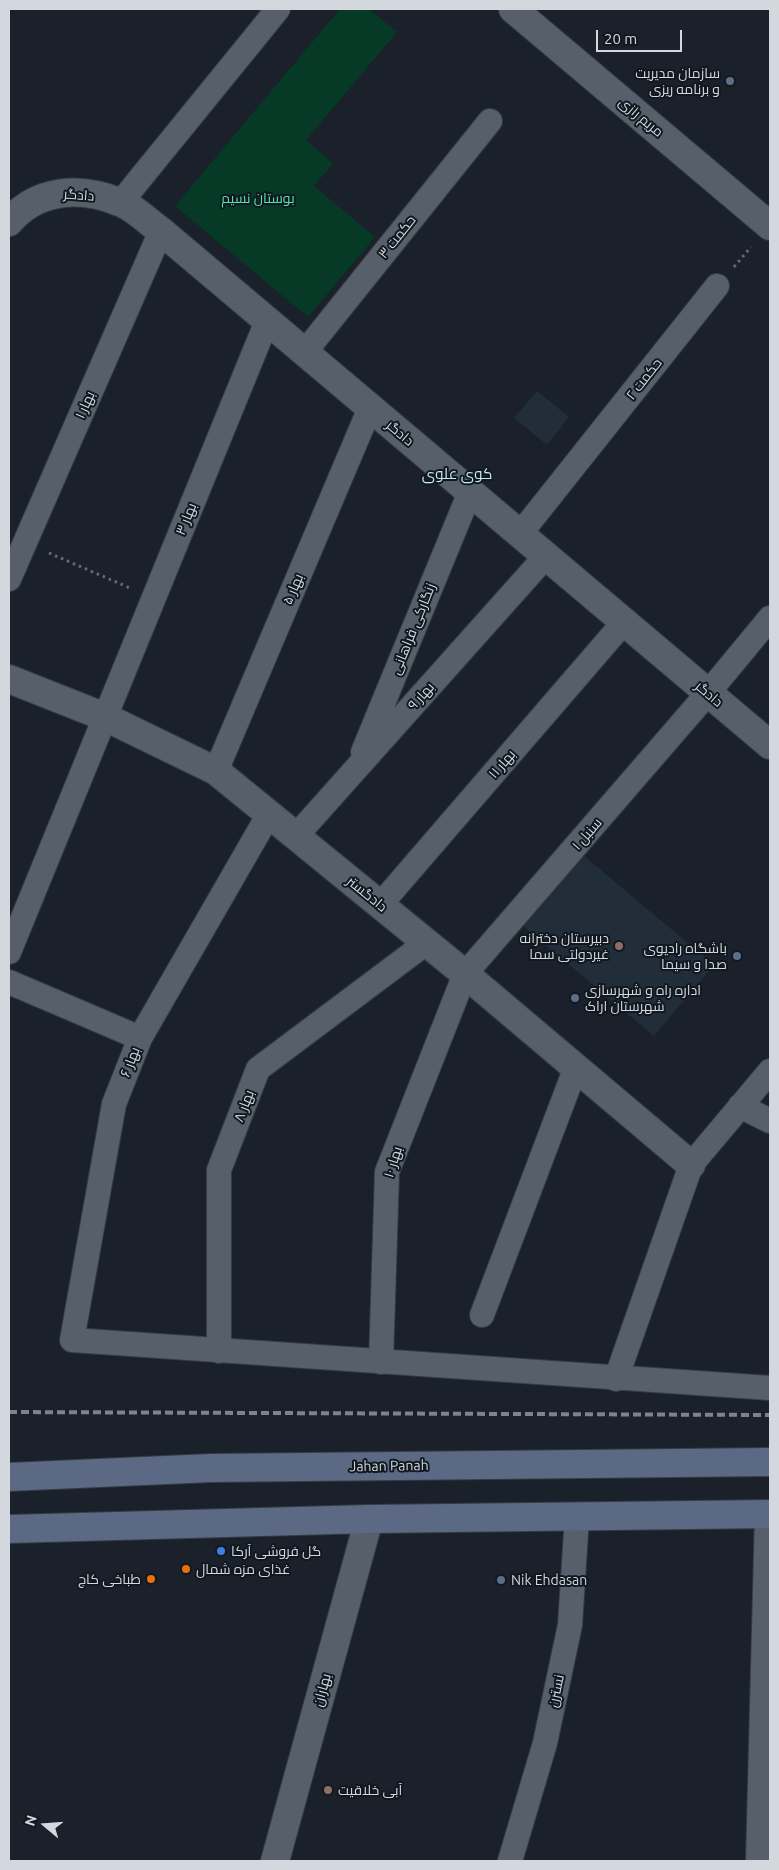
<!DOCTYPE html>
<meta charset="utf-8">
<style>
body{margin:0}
#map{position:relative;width:779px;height:1870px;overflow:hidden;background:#1a212a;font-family:Ubuntu,sans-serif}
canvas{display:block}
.frame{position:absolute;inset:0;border:10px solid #d2d8dd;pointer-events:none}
.north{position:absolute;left:20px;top:1800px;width:50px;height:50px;-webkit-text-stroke:4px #111820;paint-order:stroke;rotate:288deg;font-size:14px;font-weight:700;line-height:20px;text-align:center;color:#d2d8dd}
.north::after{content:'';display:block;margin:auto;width:18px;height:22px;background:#d2d8dd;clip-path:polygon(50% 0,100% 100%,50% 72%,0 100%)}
.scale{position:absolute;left:596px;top:30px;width:86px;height:22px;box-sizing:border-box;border:2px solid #d2d8dd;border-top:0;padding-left:6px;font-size:15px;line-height:18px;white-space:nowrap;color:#d2d8dd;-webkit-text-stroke:4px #111820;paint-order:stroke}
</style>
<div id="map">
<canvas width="779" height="1870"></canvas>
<div class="frame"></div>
<div class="north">N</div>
<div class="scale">20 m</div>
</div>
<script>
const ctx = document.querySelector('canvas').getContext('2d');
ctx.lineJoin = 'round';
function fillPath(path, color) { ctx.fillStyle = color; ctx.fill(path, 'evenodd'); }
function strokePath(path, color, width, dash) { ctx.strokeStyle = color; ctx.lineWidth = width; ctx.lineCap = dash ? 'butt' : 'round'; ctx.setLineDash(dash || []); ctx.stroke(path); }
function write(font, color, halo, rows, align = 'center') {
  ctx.font = font + ' Ubuntu,Cairo,sans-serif'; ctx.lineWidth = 4; ctx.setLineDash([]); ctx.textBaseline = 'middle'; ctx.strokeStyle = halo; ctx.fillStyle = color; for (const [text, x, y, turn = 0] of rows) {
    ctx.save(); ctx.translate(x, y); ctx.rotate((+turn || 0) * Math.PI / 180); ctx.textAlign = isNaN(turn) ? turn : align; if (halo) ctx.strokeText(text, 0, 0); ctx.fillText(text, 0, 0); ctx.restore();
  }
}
const built = new Path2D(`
 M537,391L569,417L547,445L514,418Z
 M583,855L714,965L654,1036L523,926Z`);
const green = new Path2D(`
 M340,9H369L397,32L306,140L333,163L314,186L375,237L308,317L175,206Z`);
const path = new Path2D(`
 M734,267L751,247
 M49,553L130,588`);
const minor = new Path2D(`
 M121,202L278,9
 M304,353L490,121
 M520,534L717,286
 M9,579L161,231
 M363,752L470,492
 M216,771L370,408
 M269,814L140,1038L114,1104L72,1340L770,1388
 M296,836L546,556
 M380,905L624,622
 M9,952L267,321
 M9,982L140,1038
 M740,1106L770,1121
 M482,1315L576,1067
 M219,1351V1170L258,1069L426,943
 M381,1362L387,1172L465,974L708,693L770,618
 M616,1379L691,1165L770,1071
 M510,1861L545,1743L570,1625L577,1517
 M758,1861L767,1514`);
const tertiary = new Path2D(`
 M513,9L770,226
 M9,222C37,189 80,186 119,202C134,207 148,222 161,231L770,745
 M9,679L105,717L216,771L465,974L691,1165
 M275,1861L369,1519`);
const secondary = new Path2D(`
 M9,1477L211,1468L770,1462
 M9,1529L369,1519L770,1514`);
const rail = new Path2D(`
 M9,1412L770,1415`);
const markers = [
 [730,81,5,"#5c6f8a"],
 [619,946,5,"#8d6e63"],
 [737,956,5,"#5c6f8a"],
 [575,998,5,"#5c6f8a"],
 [221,1551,5,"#3f7fe0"],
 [186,1569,5,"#e8710a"],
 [151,1579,5,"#e8710a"],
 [501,1580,5,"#5c6f8a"],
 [328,1790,5,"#8d6e63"]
];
const poiNames = [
 ["سازمان مدیریت",720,73,"right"],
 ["و برنامه ریزی",720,89,"right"],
 ["دبیرستان دخترانه",609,938,"right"],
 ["غیردولتی سما",609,954,"right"],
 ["باشگاه رادیوی",727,948,"right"],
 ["صدا و سیما",727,964,"right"],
 ["اداره راه و شهرسازی",585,990],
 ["شهرستان اراک",585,1006],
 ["گل فروشی آرکا",231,1551],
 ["غذای مزه شمال",196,1569],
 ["طباخی کاج",141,1579,"right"],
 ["Nik Ehdasan",511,1580],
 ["آبی خلاقیت",338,1790]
];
const streetNames = [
 ["مریم رازی",641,117,40],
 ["دادگر",79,195,4],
 ["حکمت ۳",397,237,-51],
 ["حکمت ۲",644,379,-52],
 ["بهار ۱",85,405,-66],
 ["دادگر",400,433,40],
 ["بهار ۳",186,519,-68],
 ["بهار ۵",293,589,-67],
 ["زنگارکی فراهانی",413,629,-68],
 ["دادگر",709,694,40],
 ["بهار ۹",421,696,-48],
 ["بهار ۱۱",502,764,-49],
 ["سنبل ۱",587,834,-49],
 ["دادگستر",367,894,39],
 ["بهار ۶",130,1062,-69],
 ["بهار ۸",244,1106,-69],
 ["بهار ۱۰",393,1162,-73],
 ["Jahan Panah",389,1466,-1],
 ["بهاران",322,1690,-75],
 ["نسترن",556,1691,-78]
];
const parkNames = [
 ["بوستان نسیم",258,198]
];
const neighbourhoodNames = [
 ["کوی علوی",457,474]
];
fillPath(built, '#212d39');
fillPath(green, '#063a26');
strokePath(minor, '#363c43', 26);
strokePath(tertiary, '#363c43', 30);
strokePath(secondary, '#363c43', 30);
strokePath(path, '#646b72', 3, [2.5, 4]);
strokePath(minor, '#57606a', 24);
strokePath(tertiary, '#57606a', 28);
strokePath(secondary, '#5c6984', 28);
strokePath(rail, '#7c838a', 4, [8, 4]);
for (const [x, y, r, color] of markers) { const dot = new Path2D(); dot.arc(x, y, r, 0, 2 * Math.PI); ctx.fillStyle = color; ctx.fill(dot); strokePath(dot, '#111820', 2); }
write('14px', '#d2d8dd', '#111820', poiNames, 'left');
write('14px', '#d2d8dd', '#111820', streetNames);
write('14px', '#53e6a9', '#111820', parkNames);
write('15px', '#c7e8f6', '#111820', neighbourhoodNames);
</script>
